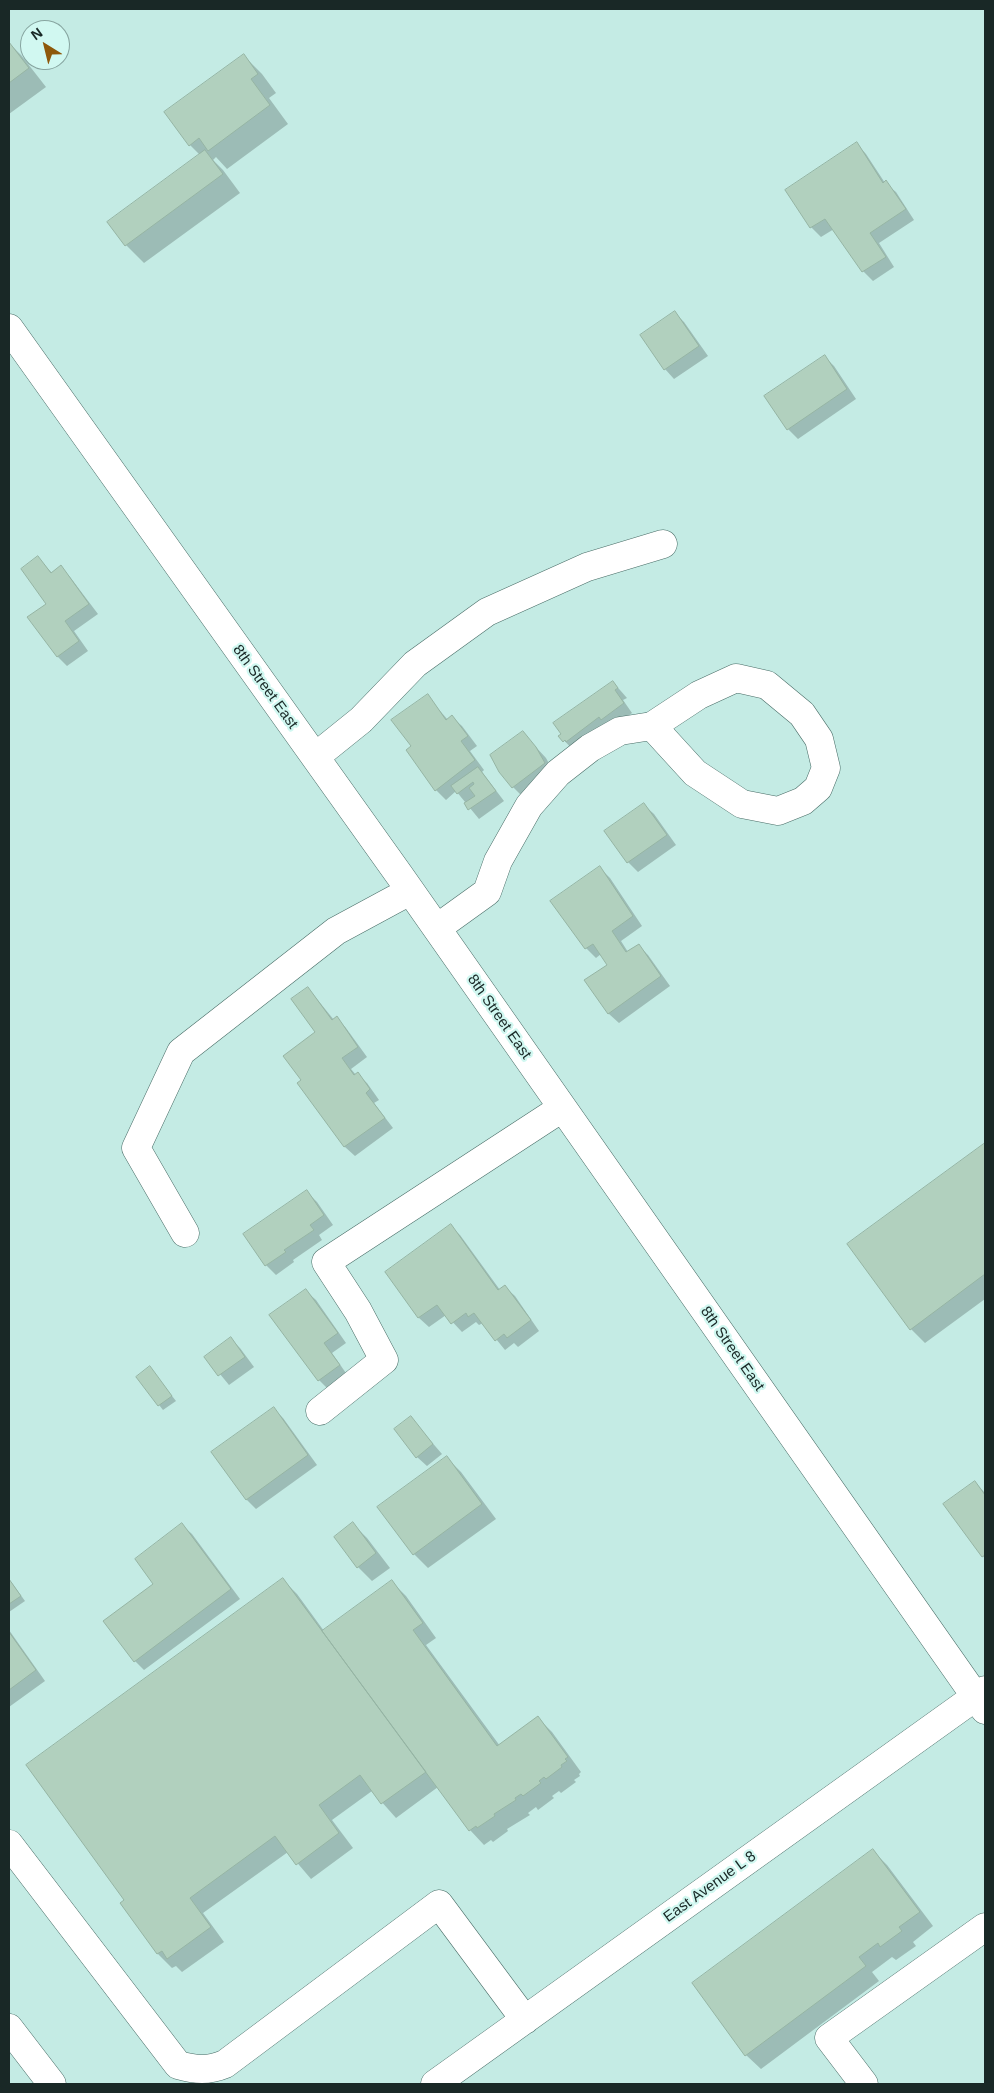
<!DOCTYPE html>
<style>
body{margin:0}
#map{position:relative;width:994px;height:2093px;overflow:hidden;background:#c4ebe4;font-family:Helvetica,sans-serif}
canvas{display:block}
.frame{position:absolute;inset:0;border:10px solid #192826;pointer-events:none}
.north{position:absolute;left:20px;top:20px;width:50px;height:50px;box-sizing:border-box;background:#d1f8f1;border:1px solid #87a5a0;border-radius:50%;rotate:324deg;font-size:14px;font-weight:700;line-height:20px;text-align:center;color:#192826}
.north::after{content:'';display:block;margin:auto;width:18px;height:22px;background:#8e580a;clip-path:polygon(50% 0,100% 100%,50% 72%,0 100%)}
</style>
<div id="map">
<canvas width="994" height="2093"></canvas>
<div class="frame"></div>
<div class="north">N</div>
</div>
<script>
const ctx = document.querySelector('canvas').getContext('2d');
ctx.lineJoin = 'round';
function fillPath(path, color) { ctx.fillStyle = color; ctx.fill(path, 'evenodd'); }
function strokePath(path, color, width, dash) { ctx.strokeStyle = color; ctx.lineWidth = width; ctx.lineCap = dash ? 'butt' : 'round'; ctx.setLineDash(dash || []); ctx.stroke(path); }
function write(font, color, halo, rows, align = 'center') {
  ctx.font = font + ' Helvetica,sans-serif'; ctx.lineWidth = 4.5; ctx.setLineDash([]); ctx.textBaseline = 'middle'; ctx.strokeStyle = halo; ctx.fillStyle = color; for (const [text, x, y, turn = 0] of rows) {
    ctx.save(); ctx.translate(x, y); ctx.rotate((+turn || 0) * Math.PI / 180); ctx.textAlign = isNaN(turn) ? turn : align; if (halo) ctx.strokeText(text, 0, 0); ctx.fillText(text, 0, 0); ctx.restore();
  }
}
const shadow = new Path2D(`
 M9,43L21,55L46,87L9,114Z
 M244,56L262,74L276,93L269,98L288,124L227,169L216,157L213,160L223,170L240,193L144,263L126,245L200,155L190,145Z
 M857,144L866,154L885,183L896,192L914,220L879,243L894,267L873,281L863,271L834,229L821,237L811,227L787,191Z
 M675,313L684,322L708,356L674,379L665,369Z
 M824,356L834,366L856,399L798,439L788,429Z
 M38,558L52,573L61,567L70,577L98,614L74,631L88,651L67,666L58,657L29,618L48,604Z
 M613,682L627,698L623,700L632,713L611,729L574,751L560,736Z
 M427,696L448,720L452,717L462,726L477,746L470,751L484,770L482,772L504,801L479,819L456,791L446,800L436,790L408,750L413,747Z
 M523,733L546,758L554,773L523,797L513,787Z
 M644,805L654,814L676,845L638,872L628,862Z
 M600,868L610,878L642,926L621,941L628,952L638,945L648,955L670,986L619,1023L609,1014L586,980L608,965L601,954L596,958L586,948Z
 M308,988L334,1020L337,1018L346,1028L367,1057L351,1069L356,1075L357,1074L367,1083L379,1100L374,1103L393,1128L355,1156L345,1147L299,1083L302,1081L317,1032Z
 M985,1144V1299L925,1343L911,1329L849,1244Z
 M307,1192L317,1202L333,1225L319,1235L322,1240L293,1260L294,1262L276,1275L266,1265L245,1234Z
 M450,1226L460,1235L500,1290L505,1287L515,1296L539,1331L518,1347L514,1343L505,1350L483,1323L479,1325L476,1322L462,1332L446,1315L429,1327L419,1318L386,1272Z
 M306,1291L316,1300L346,1343L332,1353L348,1376L328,1389L319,1380Z
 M231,1339L240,1348L254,1367L229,1385L206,1357Z
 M150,1368L176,1401L163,1410L137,1377Z
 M274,1409L283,1418L317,1465L256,1509L246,1499Z
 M411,1418L442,1454L427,1466L417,1457Z
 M447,1458L461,1472L496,1519L428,1568L414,1554Z
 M975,1482L985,1493V1559L983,1556Z
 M353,1524L367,1538L390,1568L372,1581L358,1567Z
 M182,1525L192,1534L240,1599L144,1670L135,1661L155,1584Z
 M9,1579L25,1601L9,1612Z
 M283,1580L297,1594L324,1631L392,1582L406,1596L436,1638L426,1645L500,1746L538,1718L552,1732L581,1772L579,1774L580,1776L574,1780L576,1782L561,1793L559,1791L552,1796L554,1798L538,1810L536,1807L528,1813L530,1815L507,1829L508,1831L493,1842L491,1840L484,1845L470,1830L438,1787L396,1818L372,1791L332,1820L353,1848L311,1879L288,1852L203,1913L224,1942L182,1972L176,1966L172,1968L158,1954L121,1904L126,1900Z
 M9,1630L45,1681L9,1707Z
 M873,1851L887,1865L933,1926L913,1942L916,1946L896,1960L892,1957L872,1972L879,1981L761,2069L746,2055Z`);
const building = new Path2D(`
 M9,42L29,68L9,83Z
 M244,54L258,74L251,79L270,105L208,151L199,138L189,146L164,112Z
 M857,142L883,183L886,180L906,209L870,233L886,257L862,272L825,219L810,228L785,190Z
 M205,150L223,174L125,246L107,222Z
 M675,311L699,346L664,370L640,335Z
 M825,355L847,389L787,430L764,396Z
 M38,556L51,573L61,565L89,604L65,621L79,641L57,657L27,617L46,604L21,569Z
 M613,681L618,688L615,690L624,703L601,720L599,717L566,742L565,740L563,742L558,736L561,734L553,723Z
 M428,694L446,720L452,715L468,736L461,741L475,760L435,791L406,750L411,746L391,720Z
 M523,731L536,747L545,763L512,788L499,772L490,755Z
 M478,767L496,791L468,810L464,803L475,796L469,788L474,784L473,782L457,794L451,786Z
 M644,803L667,835L627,863L604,831Z
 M600,866L633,916L612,931L626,952L639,944L661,976L608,1014L584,980L607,965L593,944L585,949L550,901Z
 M308,987L332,1020L337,1016L358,1047L342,1058L354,1075L358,1072L370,1089L366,1093L385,1118L344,1147L297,1083L301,1080L283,1056L315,1032L291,999Z
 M985,1143V1274L910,1330L847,1244Z
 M307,1190L324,1215L310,1225L314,1230L284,1250L286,1252L265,1266L243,1234Z
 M451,1224L498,1290L505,1285L531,1320L507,1338L504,1334L495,1341L474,1313L468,1317L466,1313L451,1324L437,1305L418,1318L385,1272Z
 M306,1289L338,1333L324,1343L340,1365L318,1381L269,1315Z
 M231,1337L245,1357L218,1376L204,1357Z
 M150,1366L172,1396L158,1406L136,1377Z
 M274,1407L308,1455L246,1500L211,1452Z
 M411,1416L433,1444L416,1458L394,1429Z
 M447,1456L482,1504L413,1555L377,1507Z
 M975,1481L985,1495V1555L982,1557L943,1504Z
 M353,1522L376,1553L357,1568L334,1537Z
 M182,1523L231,1589L134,1662L103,1621L153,1584L135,1559Z
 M283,1578L426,1772L381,1804L360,1775L319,1805L339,1833L296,1865L275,1836L190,1898L211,1927L167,1959L162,1951L157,1954L120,1903L124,1900L26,1765Z
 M9,1579L21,1596L9,1604Z
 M392,1580L423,1623L413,1630L497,1746L538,1716L568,1757L565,1759L567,1761L561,1765L562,1767L546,1779L544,1777L539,1781L541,1783L523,1796L521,1794L515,1798L516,1800L494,1814L495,1816L477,1828L476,1826L469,1831L322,1631Z
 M9,1632L36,1670L9,1690Z
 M873,1849L920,1912L899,1927L902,1931L880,1947L878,1943L859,1957L866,1966L745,2056L692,1983Z`);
const minor = new Path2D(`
 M9,328L400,876L985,1710
 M315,757L361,720L415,664L487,612L587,567L663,544
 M437,928L487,892L498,861L529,806L558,773L590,748L620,731L652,726L699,695L736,678L767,685L802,714L819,739L826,768L818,788L803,801L778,811L742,804L695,773L652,726
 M185,1233L136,1148L181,1052L336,931L410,891
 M320,1411L384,1360L358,1311L326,1262L562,1108
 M9,1844L178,2065C196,2070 208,2071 225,2064L439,1904L525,2020
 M9,2028L52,2084
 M435,2084L985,1690
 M864,2084L829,2038L985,1927`);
const streetNames = [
 ["8th Street East",265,687,54],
 ["8th Street East",499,1017,55],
 ["8th Street East",732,1349,55],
 ["East Avenue L 8",710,1887,-36]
];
fillPath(shadow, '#0003');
fillPath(building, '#b1d0be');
strokePath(building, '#95b4a3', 1);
strokePath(minor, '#486c66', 29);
strokePath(minor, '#fff', 28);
write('15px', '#192826', '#d1f8f1', streetNames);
</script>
